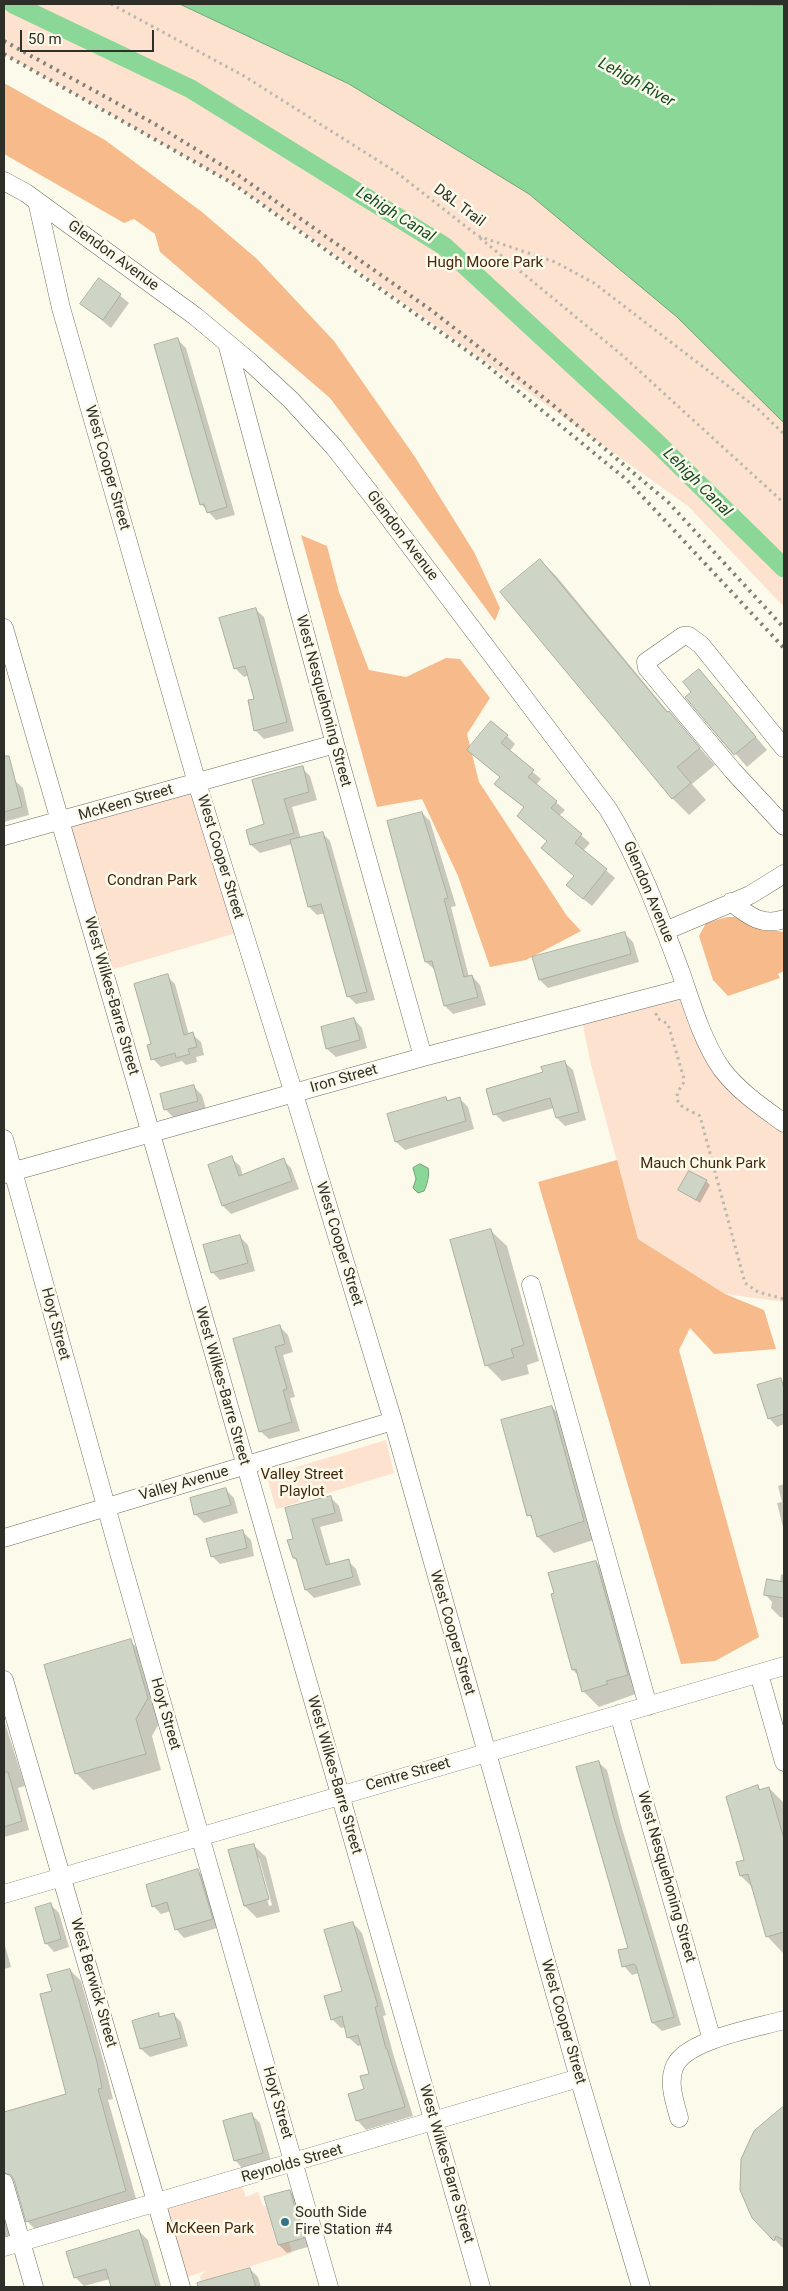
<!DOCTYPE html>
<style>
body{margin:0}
#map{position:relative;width:788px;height:2291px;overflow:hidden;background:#fcfbeb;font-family:Roboto,sans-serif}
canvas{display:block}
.frame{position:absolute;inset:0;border:5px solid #2f2f29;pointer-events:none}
.scale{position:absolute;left:20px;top:30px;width:134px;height:22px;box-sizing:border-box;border:2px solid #2f2f29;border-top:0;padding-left:6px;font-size:15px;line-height:18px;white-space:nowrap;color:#2f2f29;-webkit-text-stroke:4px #fcfbeb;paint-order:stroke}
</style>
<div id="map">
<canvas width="788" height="2291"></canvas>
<div class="frame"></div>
<div class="scale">50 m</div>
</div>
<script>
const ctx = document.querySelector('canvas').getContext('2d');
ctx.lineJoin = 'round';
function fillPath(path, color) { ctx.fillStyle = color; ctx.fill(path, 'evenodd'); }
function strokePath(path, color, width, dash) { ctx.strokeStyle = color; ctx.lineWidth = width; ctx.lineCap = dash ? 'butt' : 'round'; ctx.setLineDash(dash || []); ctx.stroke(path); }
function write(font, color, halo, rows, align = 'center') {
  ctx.font = font + ' Roboto,sans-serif'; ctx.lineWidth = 5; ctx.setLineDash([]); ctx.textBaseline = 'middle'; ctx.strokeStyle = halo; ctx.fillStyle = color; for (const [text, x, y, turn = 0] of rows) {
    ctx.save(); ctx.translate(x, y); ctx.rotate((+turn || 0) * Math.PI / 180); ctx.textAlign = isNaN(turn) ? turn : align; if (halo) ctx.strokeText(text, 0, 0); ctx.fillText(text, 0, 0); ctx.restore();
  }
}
const green = new Path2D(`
 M4,4H180L349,84L535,198L677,317L784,419V607L688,506L346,262L232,183L4,54Z
 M197,783L243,931L104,972L60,821Z
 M686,988L738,1087L784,1122V1302L725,1294L638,1239L591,1065L581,1016Z
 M386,1440L394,1473L276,1509L267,1476Z
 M240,2179L246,2197L258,2192L263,2206H266L277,2246L289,2242L292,2253L211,2279L213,2287H203L200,2277L205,2271L179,2280L157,2204Z`);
const forest = new Path2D(`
 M4,83L105,140L202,212L257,259L334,341L415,457L474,552L500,608L495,621L330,398L160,252L155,234L134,219L124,223L4,154Z
 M301,535L327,546L339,592L369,670L406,677L446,658L460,659L490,698L467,734L479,782L567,916L581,931L526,960L490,967L458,876L422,799L377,807Z
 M727,917H738L764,929L784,932V971L778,974L780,978L728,996L713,980L699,936L706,923Z
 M617,1160L638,1239L725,1294L764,1310L776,1349L714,1354L690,1328L679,1350L759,1637L715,1661L681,1664L538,1182Z`);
const water = new Path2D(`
 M180,4L784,5V423L677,317L529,194L349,84Z
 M420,1164L428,1168C430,1173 427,1186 424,1191L418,1193L413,1188L416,1179L413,1168Z`);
const shadow = new Path2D(`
 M100,279L129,303L111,328L82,304Z
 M178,340L186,348L235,515L216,520L201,504Z
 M540,560L557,577L669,713L715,765L692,784L706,800L689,815L672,798Z
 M255,609L264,617L294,731L264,739L255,730V700L249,675L244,677L235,668Z
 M699,670L767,750L747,767L687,697L693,692Z
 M507,736L515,744L509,752L541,779L536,785L565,810L559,816L590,843L583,851L615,878L592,906L576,893L575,876L525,808L504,792L501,777L477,758Z
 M302,768L310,776L317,800L292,807L301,839L322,833L330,841L375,1000L356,1004L348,996L325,913L317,915L309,907L292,844L260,853L251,845L247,830L266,825Z
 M14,780L23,788L29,815L4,822V783Z
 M422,813L430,821L456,906L451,907L469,977L472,976L480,985L486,1005L453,1014L445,1006L435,970L426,962Z
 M624,933L633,942L639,962L548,988L540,980Z
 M167,976L175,984L189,1035L192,1034L201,1042L204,1055L196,1057L197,1062L186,1065L182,1061L161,1067L153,1059V1045Z
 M354,1019L362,1028L367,1048L336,1057L327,1049Z
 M564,1062L573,1070L586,1120L565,1126L557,1118L554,1108L503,1122L495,1114L544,1073Z
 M194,1087L202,1095L206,1109L173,1117L165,1109Z
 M446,1099L449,1101L460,1099L468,1107L474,1129L405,1150L396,1142L389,1115Z
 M231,1158L240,1166L243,1176L283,1160L291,1168L299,1189L231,1214L223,1206L209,1165Z
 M706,1181L710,1185L700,1203L680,1190Z
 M490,1230L507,1246L539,1361L527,1365L529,1374L502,1381L486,1365Z
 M240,1237L248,1245L255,1271L220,1280L212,1272Z
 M280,1327L288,1335L293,1352L283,1355L295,1397L290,1398L300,1431L269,1439L260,1431L235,1340Z
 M780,1379L784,1383V1424L777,1427L769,1418Z
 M552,1407L568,1424L599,1538L554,1553L538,1537L533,1520L529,1515Z
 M784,1484V1531L777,1503L782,1502L778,1486Z
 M226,1490L234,1498L238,1513L204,1523L195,1514Z
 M331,1498L339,1506L343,1521L320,1527L331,1565L348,1561L356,1569L361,1585L314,1598L306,1590L298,1562L294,1558L295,1539L287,1509Z
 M243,1532L251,1540L254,1556L220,1564L212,1556Z
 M596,1562L612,1579L644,1691L599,1707L583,1691L578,1675L573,1670Z
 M781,1574L784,1575V1618L780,1617L771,1608L772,1602L765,1594L780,1583Z
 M130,1641L147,1657L164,1715L152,1736L161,1770L93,1790L76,1773Z
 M4,1720L25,1786L18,1788L29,1830L4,1837Z
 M598,1762L607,1770L621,1825L681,2025L662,2031L653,2023L639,1973L632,1975L624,1966L630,1949Z
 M758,1787L761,1790L769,1788L784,1803L783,1953L767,1936L753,1888L741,1876Z
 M253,1845L266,1857L280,1912L257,1918L245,1906L230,1851ZM256,1858H259L272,1905L269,1906Z
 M198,1871L206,1879L220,1927L184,1938L176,1929L171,1911L161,1914L153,1906Z
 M51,1905L59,1913L69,1947L54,1952L46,1943Z
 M353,1923L362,1933L386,2015L383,2016L394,2057L413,2116L366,2130L357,2120L371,2075L363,2045L358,2046L348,2037L346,2027L341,2028L332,2019L343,1992Z
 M4,1942L11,1967L4,1969Z
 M70,1970L81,1981L107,2074L113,2099L108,2100L137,2202L38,2232L27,2221L4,2140V2113L67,2095L53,1992Z
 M173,2014L181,2022L188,2046L150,2057L141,2049L158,2015L161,2018Z
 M784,2111V2249L753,2218L779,2112Z
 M252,2115L260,2123L271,2161L243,2169L235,2160Z
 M290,2191L298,2199L311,2246L287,2253L279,2245L265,2198Z
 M4,2209L13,2235L4,2238Z
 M139,2231L148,2240L161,2287H112L110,2279L84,2286L75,2277Z
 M250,2269L258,2277L261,2287H214L212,2280Z`);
const canal = new Path2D(`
 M13,4L191,89L444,246L655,441L784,568`);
const building = new Path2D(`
 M99,278L121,294L103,320L80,304Z
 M178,338L227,507L207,513L204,504L200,505L154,345Z
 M540,559L667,712L669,711L700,748L677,767L691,783L672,799L500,592Z
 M256,608L287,722L254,731L248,700L254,699L245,666L234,669L219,618Z
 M699,669L756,737L734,755L685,697L691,692L683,682Z
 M491,721L508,735L501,743L534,770L528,777L557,801L551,808L582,834L575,843L607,869L583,899L566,885L574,876L541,848L547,841L517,816L524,807L494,784L500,777L467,750Z
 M4,756H9L22,807L4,812Z
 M303,766L309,792L284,799L294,833L250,845L246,830L264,824L252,780Z
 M422,812L448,898L444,899L464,977L472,975L478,997L444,1006L432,961L425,962L387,821Z
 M323,832L367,992L347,997L321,904L308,907L290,840Z
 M625,932L631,954L539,980L532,957Z
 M168,974L184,1035L193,1032L197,1047L188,1049L190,1054L176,1058L175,1053L151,1060L147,1045L151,1044L134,984Z
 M354,1018L360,1040L326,1049L321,1027Z
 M565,1061L579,1112L556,1118L550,1098L493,1115L486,1089L543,1072L541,1067Z
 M194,1085L198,1101L164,1110L160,1094Z
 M446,1097L447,1101L460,1097L466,1121L395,1142L387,1114Z
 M232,1156L239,1176L284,1158L292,1181L222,1206L208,1165Z
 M689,1171L707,1180L696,1200L678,1190Z
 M491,1229L524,1345L511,1349L514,1357L485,1366L450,1240Z
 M240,1235L248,1263L211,1273L203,1245Z
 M280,1325L285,1344L275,1347L287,1389L283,1390L292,1422L259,1432L233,1339Z
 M781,1378L784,1389V1414L768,1419L757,1385Z
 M552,1406L584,1521L537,1537L531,1515L527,1516L501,1420Z
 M226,1488L231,1505L194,1515L190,1498Z
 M331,1496L335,1513L312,1519L326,1565L349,1559L353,1577L305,1590L296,1558H293L287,1540L293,1539L285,1508Z
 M243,1530L247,1548L211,1557L206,1539Z
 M596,1561L628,1675L606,1681L608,1684L582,1692L576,1669L572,1670L551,1594L554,1593L548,1573Z
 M767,1579L784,1582V1598L764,1595Z
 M131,1639L148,1698L136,1719L146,1754L75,1774L44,1665Z
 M599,1761L613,1815L674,2017L652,2023L636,1966L634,1964L622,1967L618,1950L628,1948L576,1767Z
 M4,1772H8L22,1821L4,1827Z
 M758,1785L759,1790L769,1787L784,1839V1932L766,1937L748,1874L740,1876L736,1862L744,1860L726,1797Z
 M254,1844L269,1899L244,1906L228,1850Z
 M198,1869L213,1919L175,1930L167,1902L152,1907L146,1885Z
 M51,1903L61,1939L45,1944L35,1908Z
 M353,1922L378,2006L375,2007L386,2049H387L405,2107L356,2121L348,2094L364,2089L360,2076L369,2074L358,2035L347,2038L342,2016L331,2020L324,1996L342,1991L324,1930Z
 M70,1969L97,2062L102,2088L98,2089L126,2191L26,2222L14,2180L11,2175L4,2173V2112L66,2094L40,1994L52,1991L47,1975Z
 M159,2013V2017L174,2013L181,2038L140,2049L132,2021Z
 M784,2106V2240L776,2236L774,2241L752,2218L740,2190L741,2159L754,2131Z
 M252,2113L263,2153L234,2161L223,2121Z
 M290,2190L304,2238L278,2245L264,2197Z
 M139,2230L156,2287H111L106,2269L74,2278L66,2252Z
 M250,2268L256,2287H198L197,2283Z`);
const path = new Path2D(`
 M111,4L244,76L396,172L478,236L555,262L594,283L758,409L784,434
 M480,238L622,355L784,503
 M656,1013L657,1018L668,1024L684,1079C684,1084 682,1085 679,1090C671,1106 690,1110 700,1116L745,1283L758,1292L784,1299`);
const minor = new Path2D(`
 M4,181L26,193L195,316L250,362L291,400L334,447L373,497L608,809C640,861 660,917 681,973C692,1005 702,1040 721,1068C738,1091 762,1107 784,1123
 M37,201L61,308L197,783L294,1094L393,1421L579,2078L641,2287
 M227,343L335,744L423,1057
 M4,628L151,1134L481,2287
 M784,748L701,645L689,636H683L646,662L647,668L733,771L784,826
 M4,836L335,744
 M731,902C748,915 762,927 784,919
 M665,931L750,895L784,874
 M4,1139L121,1560L329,2287
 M4,1174L423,1057L686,988
 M531,1285L648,1706
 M4,1538L393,1421
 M759,1674L784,1762
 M4,1680L181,2287
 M619,1714L712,2040
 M4,1894L784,1666
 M679,2118C675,2102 668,2084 674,2068C683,2040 757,2028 784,2020
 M4,2183L34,2287
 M4,2247L579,2078`);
const rail = new Path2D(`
 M4,41L153,123L238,175L431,310L553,405L668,502L784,628
 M4,54L232,183L484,363L627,480L784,648`);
const markers = [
 [285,2222,5,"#327586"]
];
const streetNames = [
 ["D&L Trail",459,206,37],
 ["Glendon Avenue",113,256,36],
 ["West Cooper Street",107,468,74],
 ["Glendon Avenue",402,536,53],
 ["West Nesquehoning Street",323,701,75],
 ["McKeen Street",126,803,-16],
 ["West Cooper Street",220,857,73],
 ["Glendon Avenue",648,892,67],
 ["West Wilkes-Barre Street",111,996,74],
 ["Iron Street",344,1079,-16],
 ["West Cooper Street",339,1244,73],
 ["Hoyt Street",55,1324,75],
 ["West Wilkes-Barre Street",222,1386,74],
 ["Valley Avenue",184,1484,-16],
 ["West Cooper Street",452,1633,74],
 ["Hoyt Street",165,1714,74],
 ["West Wilkes-Barre Street",334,1775,74],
 ["Centre Street",408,1775,-16],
 ["West Nesquehoning Street",666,1877,74],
 ["West Berwick Street",93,1983,74],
 ["West Cooper Street",563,2022,74],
 ["Hoyt Street",277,2103,74],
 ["Reynolds Street",292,2164,-16],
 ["West Wilkes-Barre Street",446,2164,74]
];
const parkNames = [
 ["Hugh Moore Park",485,263],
 ["Condran Park",152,881],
 ["Mauch Chunk Park",703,1164],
 ["Valley Street",302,1475],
 ["Playlot",302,1492],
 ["McKeen Park",210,2229]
];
const poiNames = [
 ["South Side",295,2213],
 ["Fire Station #4",295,2230]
];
const waterNames = [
 ["Lehigh River",636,83,29],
 ["Lehigh Canal",395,215,32],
 ["Lehigh Canal",697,483,45]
];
fillPath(green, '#fce2cf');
fillPath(forest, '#f6ba8b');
fillPath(water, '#8ad798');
strokePath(water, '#6fa577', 1);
fillPath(shadow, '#0003');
strokePath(canal, '#8ad798', 19);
fillPath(building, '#ced4c6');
strokePath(building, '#a9afa1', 1);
strokePath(minor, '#6f6e60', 19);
strokePath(path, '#b9b9ac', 3, [2.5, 4]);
strokePath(minor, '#fff', 18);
strokePath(rail, '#808076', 4, [2.5, 5]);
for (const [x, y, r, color] of markers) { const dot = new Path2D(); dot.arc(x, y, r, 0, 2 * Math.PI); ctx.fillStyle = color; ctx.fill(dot); strokePath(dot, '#fcfbeb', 2); }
write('15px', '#2f2f29', '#fcfbeb', streetNames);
write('15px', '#44270d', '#fcfbeb', parkNames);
write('15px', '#2f2f29', '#fcfbeb', poiNames, 'left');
write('italic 16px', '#154b24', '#fcfbeb', waterNames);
</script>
